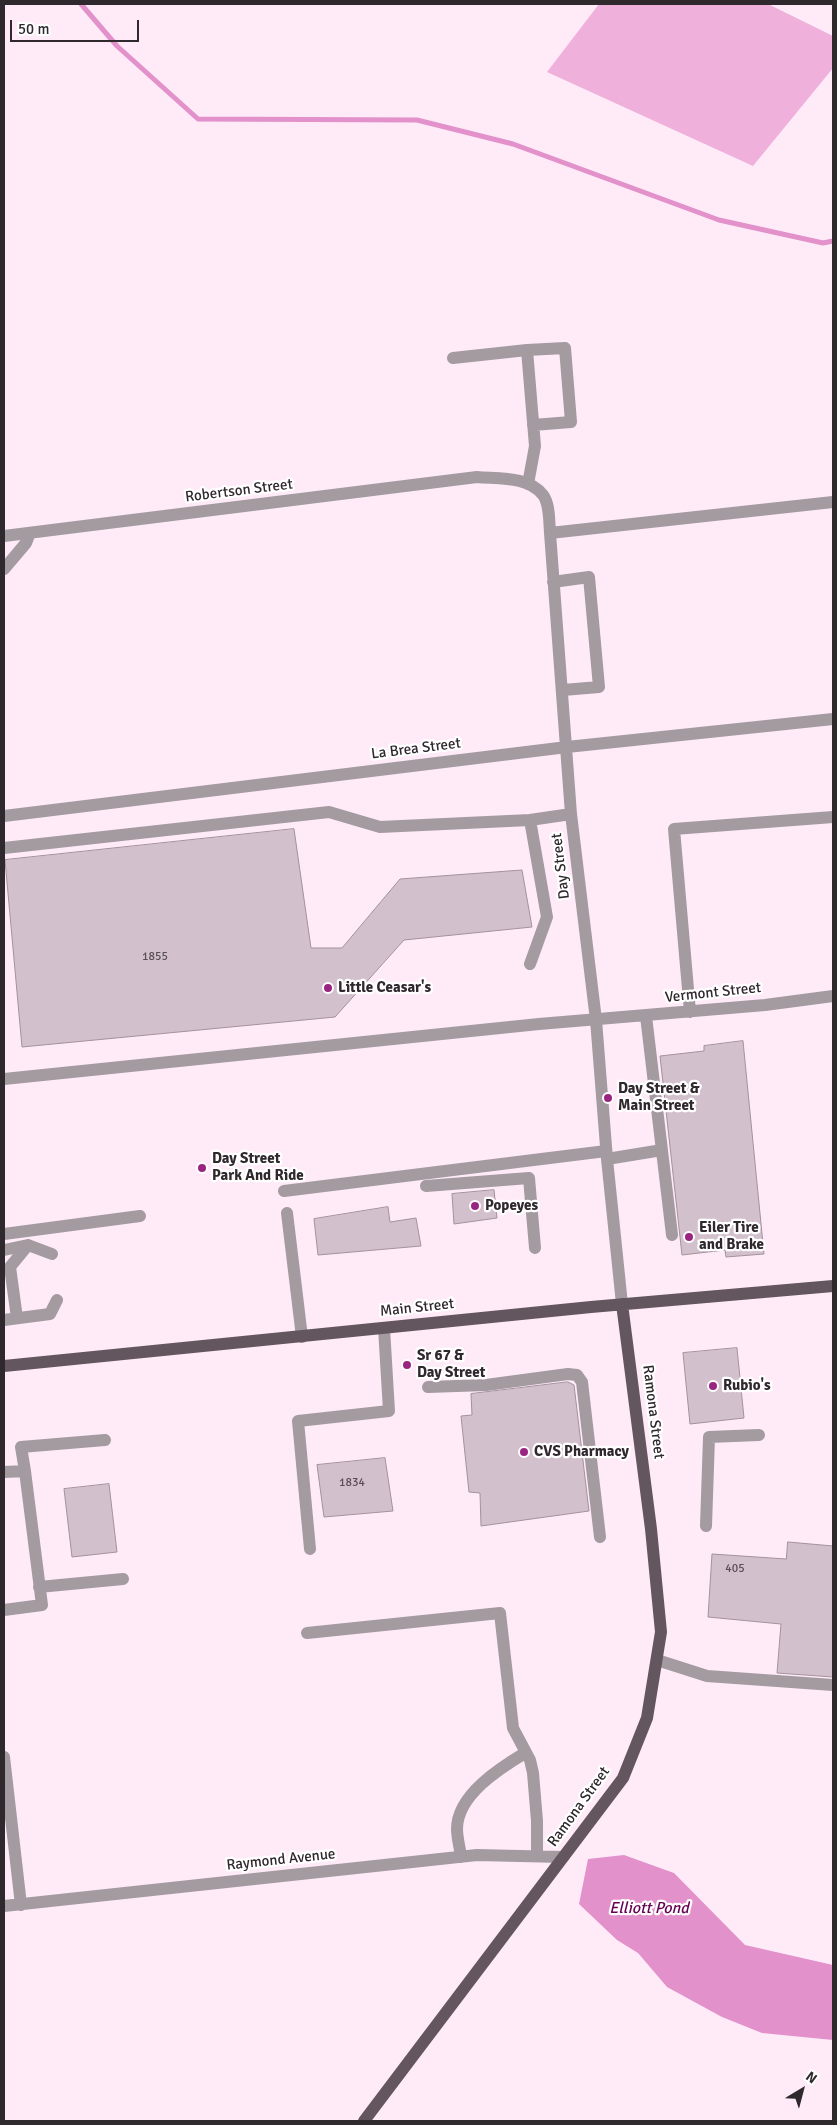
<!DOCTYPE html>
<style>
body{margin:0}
#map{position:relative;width:837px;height:2125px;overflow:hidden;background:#ffebf8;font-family:Signika,sans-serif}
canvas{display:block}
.frame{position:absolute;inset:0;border:5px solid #2f282d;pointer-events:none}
.north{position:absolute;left:777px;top:2065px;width:50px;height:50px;-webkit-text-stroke:4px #fff;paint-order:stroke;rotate:37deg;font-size:14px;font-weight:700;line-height:20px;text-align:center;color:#2f282d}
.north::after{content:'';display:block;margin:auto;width:18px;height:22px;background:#2f282d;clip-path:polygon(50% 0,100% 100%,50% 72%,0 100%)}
.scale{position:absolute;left:10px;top:20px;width:129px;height:22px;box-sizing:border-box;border:2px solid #2f282d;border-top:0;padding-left:6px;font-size:15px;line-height:18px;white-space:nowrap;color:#2f282d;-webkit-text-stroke:4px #fff;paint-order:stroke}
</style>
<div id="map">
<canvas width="837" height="2125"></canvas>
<div class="frame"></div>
<div class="north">N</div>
<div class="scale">50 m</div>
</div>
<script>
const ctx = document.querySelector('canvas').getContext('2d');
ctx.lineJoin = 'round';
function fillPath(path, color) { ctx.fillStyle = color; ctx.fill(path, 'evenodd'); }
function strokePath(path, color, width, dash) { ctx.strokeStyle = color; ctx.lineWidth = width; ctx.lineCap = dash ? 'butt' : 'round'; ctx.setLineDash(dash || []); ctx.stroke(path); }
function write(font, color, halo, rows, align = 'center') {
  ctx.font = font + ' Signika,sans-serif'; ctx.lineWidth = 4.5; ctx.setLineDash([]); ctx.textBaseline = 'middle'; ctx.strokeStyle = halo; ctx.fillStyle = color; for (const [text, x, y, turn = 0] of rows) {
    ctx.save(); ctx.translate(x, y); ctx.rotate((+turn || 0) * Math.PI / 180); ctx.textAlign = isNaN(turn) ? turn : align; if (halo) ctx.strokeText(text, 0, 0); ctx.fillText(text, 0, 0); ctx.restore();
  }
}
const green = new Path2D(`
 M599,4H768L833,36V68L753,166L547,72Z`);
const water = new Path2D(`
 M624,1855L674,1873L745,1945L833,1965V2040L762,2033L722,2017L667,1987L638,1953L617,1940L579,1904L588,1859Z`);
const stream = new Path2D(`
 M81,4L117,46L198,119L417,120L513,144L719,220L823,243L833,241`);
const building = new Path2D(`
 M294,829L311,948H342L400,879L522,870L532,927L404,940L335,1017L22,1047L5,860Z
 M743,1041L764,1254L726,1257L725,1250L682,1255L660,1056L704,1051V1046Z
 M494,1190L497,1218L454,1224L452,1194Z
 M388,1207L390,1222L416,1218L421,1246L318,1255L314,1219Z
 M737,1348L744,1418L690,1424L683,1353Z
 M568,1382L574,1385L589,1511L481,1526L480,1493L469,1492L461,1416L472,1415L471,1394Z
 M385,1458L393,1511L324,1517L317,1465Z
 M109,1484L117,1552L72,1557L64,1489Z
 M788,1542L833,1546V1677L777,1673L781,1624L708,1617L712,1554L786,1559Z`);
const minor = new Path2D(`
 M527,350L565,348L571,422L533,425
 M453,358L527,350L535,446L528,484
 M550,533L833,502
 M4,536L477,477C499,479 528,476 543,495C550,504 549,522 550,533L571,814L596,1020L607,1159L622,1304
 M4,569L26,543L30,533
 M553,582L589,577L599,687L563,690
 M4,816L567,747L833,719
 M4,848L329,812L380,827L530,820
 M530,964L547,917L530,820L571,814
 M690,1012L674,829L833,817
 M646,1016L672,1235
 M4,1079L539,1024L765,1005L833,996
 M607,1159L662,1150
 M426,1186L529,1178L535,1248
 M284,1191L606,1151
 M287,1213L302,1337
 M4,1234L140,1216
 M4,1250L28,1245L52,1254
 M17,1318L10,1267L28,1245
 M4,1320L50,1314L57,1300
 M428,1387L486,1385L568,1374L577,1375L582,1382L600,1537
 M25,1471L21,1447L105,1440
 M4,1472L25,1471L42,1605L4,1610
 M706,1526L709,1437L759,1435
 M310,1549L298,1421L389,1411L384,1328
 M39,1587L123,1579
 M307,1633L500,1613L513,1728L530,1760L533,1773L537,1821V1856
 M657,1660L707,1676L833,1685
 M4,1757L21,1905
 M461,1857C460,1848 457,1838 457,1829C457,1795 500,1768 525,1753
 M4,1906L477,1855L563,1857`);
const major = new Path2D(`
 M4,1366L591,1307L833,1286
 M364,2121L623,1778L647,1718L661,1632L651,1529L622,1304`);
const markers = [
 [328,988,5,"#9a2581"],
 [608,1098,5,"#9a2581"],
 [202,1168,5,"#9a2581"],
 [475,1206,5,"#9a2581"],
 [689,1237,5,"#9a2581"],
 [407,1365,5,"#9a2581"],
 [713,1386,5,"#9a2581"],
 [524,1452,5,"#9a2581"]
];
const numberNames = [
 ["1855",155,957],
 ["1834",352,1483],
 ["405",735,1569]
];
const streetNames = [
 ["Robertson Street",239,491,-7],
 ["La Brea Street",416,749,-7],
 ["Day Street",561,866,-97],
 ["Vermont Street",713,993,-6],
 ["Main Street",417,1308,-6],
 ["Ramona Street",653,1412,83],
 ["Ramona Street",579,1807,-54],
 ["Raymond Avenue",281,1860,-6]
];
const poiNames = [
 ["Little Ceasar's",338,988],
 ["Day Street &",618,1089],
 ["Main Street",618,1106],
 ["Day Street",212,1159],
 ["Park And Ride",212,1176],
 ["Popeyes",485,1206],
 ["Eiler Tire",699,1228],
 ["and Brake",699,1245],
 ["Sr 67 &",417,1356],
 ["Day Street",417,1373],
 ["Rubio's",723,1386],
 ["CVS Pharmacy",534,1452]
];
const waterNames = [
 ["Elliott Pond",649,1909]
];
fillPath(green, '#efb0db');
fillPath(water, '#e291ca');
strokePath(stream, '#e291ca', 5);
fillPath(building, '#d3c0cd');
strokePath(building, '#a3919c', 1);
strokePath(minor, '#a49ba1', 12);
strokePath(major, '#64565f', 12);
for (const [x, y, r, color] of markers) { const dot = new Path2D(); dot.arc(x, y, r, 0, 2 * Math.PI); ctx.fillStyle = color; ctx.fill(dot); strokePath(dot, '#fff', 2); }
write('12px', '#584e55', null, numberNames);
write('15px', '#2f282d', '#fff', streetNames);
write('bold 15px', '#2f282d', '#fff', poiNames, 'left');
write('italic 16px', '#660253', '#fff', waterNames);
</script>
